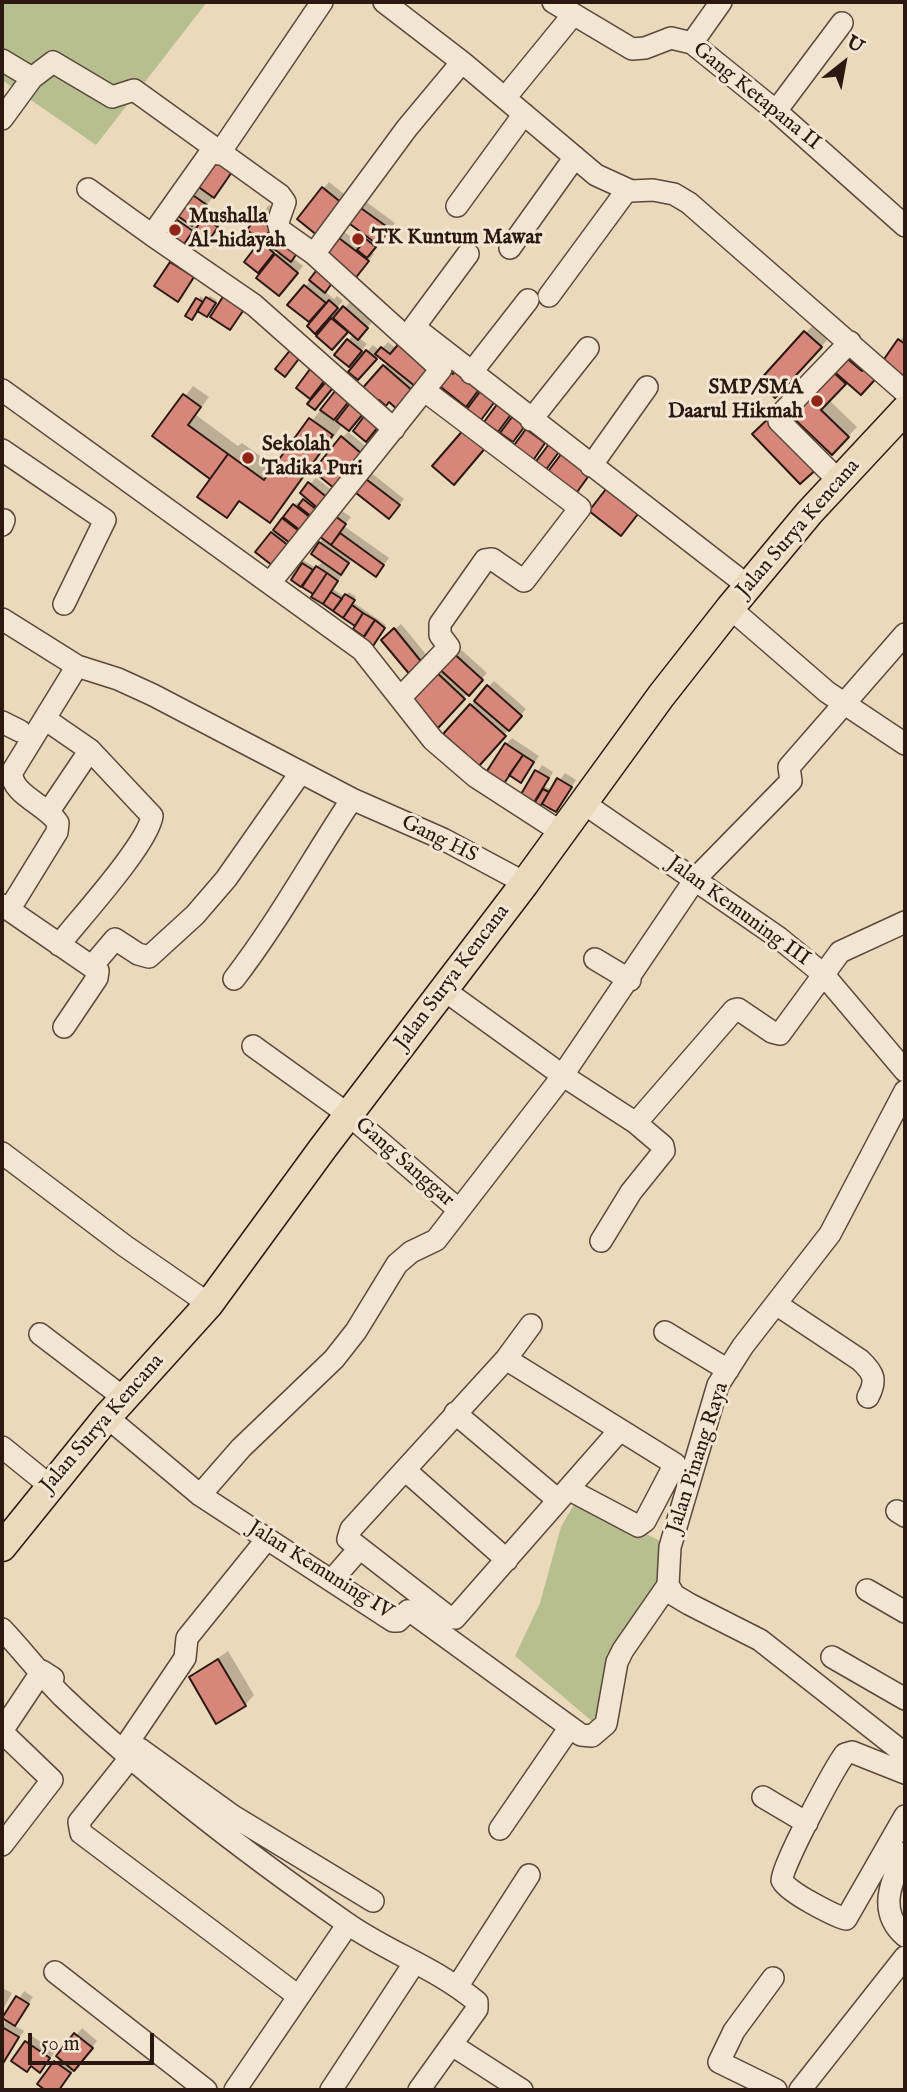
<!DOCTYPE html>
<style>
body{margin:0}
#map{position:relative;width:907px;height:2092px;overflow:hidden;background:#ebd9bb;font-family:"IM FELL English",serif}
canvas{display:block}
.frame{position:absolute;inset:0;border:4px solid #2b1810;pointer-events:none}
.north{position:absolute;left:809px;top:28px;width:70px;height:70px;-webkit-text-stroke:5px #f2e6d3;paint-order:stroke;rotate:31deg;font-size:19px;font-weight:700;line-height:28px;text-align:center;color:#2b1810}
.north::after{content:'';display:block;margin:auto;width:24px;height:32px;background:#2b1810;clip-path:polygon(50% 0,100% 100%,50% 72%,0 100%)}
.scale{position:absolute;left:28px;top:2033px;width:126px;height:32px;box-sizing:border-box;border:4px solid #2b1810;border-top:0;padding-left:9px;font-size:21px;line-height:24px;white-space:nowrap;color:#2b1810;-webkit-text-stroke:5px #f2e6d3;paint-order:stroke}
</style>
<div id="map">
<canvas width="907" height="2092"></canvas>
<div class="frame"></div>
<div class="north">U</div>
<div class="scale">50 m</div>
</div>
<script>
const ctx = document.querySelector('canvas').getContext('2d');
ctx.lineJoin = 'round';
function fillPath(path, color) { ctx.fillStyle = color; ctx.fill(path, 'evenodd'); }
function strokePath(path, color, width, dash) { ctx.strokeStyle = color; ctx.lineWidth = width; ctx.lineCap = dash ? 'butt' : 'round'; ctx.setLineDash(dash || []); ctx.stroke(path); }
function write(font, color, halo, rows, align = 'center') {
  ctx.font = font + ' "IM FELL English",serif'; ctx.lineWidth = 6; ctx.setLineDash([]); ctx.textBaseline = 'middle'; ctx.strokeStyle = halo; ctx.fillStyle = color; for (const [text, x, y, turn = 0] of rows) {
    ctx.save(); ctx.translate(x, y); ctx.rotate((+turn || 0) * Math.PI / 180); ctx.textAlign = isNaN(turn) ? turn : align; if (halo) ctx.strokeText(text, 0, 0); ctx.fillText(text, 0, 0); ctx.restore();
  }
}
const green = new Path2D(`
 M2,2H207L96,145L2,80Z
 M577,1499L670,1546L600,1728L515,1656L540,1603L561,1527Z`);
const shadow = new Path2D(`
 M239,163L200,214L205,218L211,213L222,221L211,238L205,243L192,235L182,245L170,217L199,238L201,235L171,213L189,192Z
 M329,182L348,197L324,228L299,218Z
 M365,201L395,223L371,252L374,254L360,272L323,255L343,231L363,246L370,237L349,221Z
 M269,205L281,214L269,231L279,243L297,254L293,258L303,266L285,288L277,255L280,252L276,249L264,265L261,243L264,240L249,229Z
 M177,257L199,271L178,300L157,285Z
 M311,280L334,299L337,296L343,301L335,310L339,314L351,301L373,321L358,337L367,344L354,359L336,354L354,334L349,329L332,347L309,326L312,323L290,304Z
 M200,296L206,300L210,296L217,300L210,313L198,309Z
 M815,323L830,337L785,386L760,382Z
 M905,334V377L888,364L847,380L829,400L857,427L832,453L789,412L850,350L883,364Z
 M388,342L397,349L438,359L404,402L379,398L343,424L282,508L270,521L242,500L227,516L216,473L154,436L193,386L209,397L196,415L238,446L242,443L276,467L323,407L340,419L388,362L379,355L364,372L350,371L373,345L380,351Z
 M533,425L550,437L532,460L527,431Z
 M348,432L367,447L341,480L342,438Z
 M369,471L404,499L394,511L354,489Z
 M316,478L334,492L279,558L257,552L294,505L307,497L310,484Z
 M338,508L351,517L344,526L389,558L376,575L353,558L333,589L345,597L349,592L356,597L353,602L386,625L375,641L304,587L308,578L301,584L286,571L305,546L311,550L303,560L316,568L323,561L320,543Z
 M401,624L429,658L423,663L389,634Z
 M457,646L487,673L438,725L408,697Z
 M494,681L526,709L488,754L471,705Z
 M512,738L539,756L521,781L506,744Z
 M542,765L553,772L545,786L552,791L565,773L576,780L556,810L522,795Z
 M228,1651L254,1695L245,1705L191,1677Z
 M2,1988L12,1993L2,2011Z
 M24,1991L33,1997L14,2025L24,2031L2,2063V2027Z
 M82,2028L97,2041L58,2090H48L40,2084Z
 M32,2036L55,2052L40,2071L26,2042Z`);
const building = new Path2D(`
 M213,155L234,169L214,198L193,183Z
 M322,187L343,204L318,236L297,219Z
 M187,191L207,205L192,226L178,216Z
 M358,206L390,229L378,245L346,221Z
 M261,210L277,221L262,241L247,230Z
 M169,214L193,231L182,247L158,230Z
 M203,218L218,227L205,246L191,236Z
 M272,228L283,236L273,249L263,242Z
 M335,235L369,261L354,280L321,255Z
 M283,236L300,249L291,262L274,249Z
 M366,239L376,247L367,258L357,250Z
 M260,241L274,253L258,273L244,262Z
 M275,254L298,273L279,296L256,278Z
 M170,262L194,277L178,302L154,286Z
 M319,267L335,279L325,293L309,280Z
 M304,285L326,303L309,322L287,305Z
 M226,292L247,305L230,330L210,317Z
 M206,297L216,303L207,317L197,311Z
 M196,298L203,302L192,320L185,316Z
 M329,300L338,308L315,334L307,326Z
 M343,306L368,328L358,340L333,318Z
 M331,318L348,332L332,350L316,336Z
 M804,331L822,347L775,398L758,382Z
 M347,339L362,351L349,367L334,355Z
 M898,339L905,344V379L882,362Z
 M402,340L434,366L416,387L375,354L381,347L390,354Z
 M291,349L301,356L285,377L275,369Z
 M366,350L377,359L358,380L348,372Z
 M843,355L862,371L869,363L881,373L861,395L831,369Z
 M313,365L328,376L310,399L296,388Z
 M383,365L414,392L398,410L389,402L386,406L379,400L375,404L360,391Z
 M829,368L846,384L821,410L849,437L832,455L787,412Z
 M448,370L453,374L456,370L480,388L466,407L437,384Z
 M329,378L336,384L315,410L307,404Z
 M339,386L353,396L334,420L320,410Z
 M482,389L496,400L481,420L467,409Z
 M183,394L201,407L188,425L228,454L210,479L152,436Z
 M354,398L367,409L349,431L336,421Z
 M498,403L512,413L498,432L484,422Z
 M365,415L379,426L366,442L353,431Z
 M771,416L819,467L800,484L752,434Z
 M512,417L525,426L513,442L500,433Z
 M309,418L333,435L270,523L239,501L227,518L197,497L228,454L264,480Z
 M465,428L487,446L454,485L432,466Z
 M526,429L545,443L532,462L512,448Z
 M341,436L362,454L335,489L313,471Z
 M549,444L559,452L545,471L534,464Z
 M562,453L590,474L575,495L546,474Z
 M362,476L400,505L389,519L351,489Z
 M308,482L329,499L320,510L300,493Z
 M606,489L638,514L621,536L589,511Z
 M303,499L317,510L312,517L298,506Z
 M293,504L311,518L301,531L283,517Z
 M331,513L346,524L331,545L315,533Z
 M282,518L299,531L290,543L273,530Z
 M271,532L289,546L273,566L255,552Z
 M340,533L384,565L376,577L331,545Z
 M319,542L349,563L341,575L311,554Z
 M302,563L313,570L301,587L291,580Z
 M316,566L327,573L313,594L302,587Z
 M327,573L338,581L323,604L311,597Z
 M331,592L342,599L333,611L323,604Z
 M345,594L355,600L343,618L333,611Z
 M352,605L363,613L355,626L343,618Z
 M363,613L375,620L364,637L353,629Z
 M375,620L385,628L373,646L362,639Z
 M394,628L424,665L411,676L381,640Z
 M450,650L483,680L469,696L436,666Z
 M433,669L465,699L438,728L406,697Z
 M487,685L522,716L509,731L474,701Z
 M470,704L506,736L479,766L443,734Z
 M505,743L523,755L503,785L485,774Z
 M523,755L534,762L521,783L509,775Z
 M535,770L549,778L533,804L520,796Z
 M557,778L572,787L556,812L542,804Z
 M543,789L549,792L538,810L532,807Z
 M218,1659L246,1706L216,1724L189,1677Z
 M16,1996L29,2004L15,2026L2,2018Z
 M2,2027L19,2037L2,2065Z
 M74,2033L93,2048L74,2071L56,2056Z
 M25,2041L50,2058L40,2073L31,2066L27,2072L11,2061Z
 M54,2061L71,2073L59,2090H45L37,2084Z`);
const minor = new Path2D(`
 M384,2L462,62L596,175L631,191L653,190L674,194L689,203L905,392
 M553,2L632,49L645,48L671,38L692,43L776,111L905,226
 M692,43L721,2
 M2,60L32,78
 M505,98L572,16
 M776,111L842,23
 M2,119L32,78L53,62L112,97L134,90L280,195L285,202L278,222L280,230L314,254L441,369L270,583
 M219,154L322,2
 M88,189L152,235L213,149
 M457,206L524,114
 M152,235L254,305L394,429
 M510,248L575,157
 M314,254L407,128L462,62
 M468,254L414,327L748,586
 M549,296L627,190
 M471,373L528,300
 M2,390L362,650L433,740L476,777L561,832
 M531,420L588,348
 M2,450L105,520L64,604
 M591,466L647,387
 M839,481L779,421L780,415L850,342
 M2,525L4,520
 M730,608L827,692L905,744
 M2,619L77,666L118,679L153,695L352,799L443,839L525,883
 M400,698L449,647L440,635V624L485,560L492,559L524,581L580,508L425,391
 M45,719L90,750L152,816C148,844 79,919 59,945
 M2,722L20,731
 M582,802L779,938L823,974L905,1071
 M49,811L90,750
 M2,905L98,971L97,978L64,1027
 M9,910L57,832L58,823C47,805 10,794 12,772L77,666
 M595,959L630,980
 M93,965L115,939L138,954L149,957L195,915L226,879L301,772
 M234,979C278,922 312,859 352,799
 M444,990L562,1075L636,1123L663,1146L664,1151L631,1192L601,1241
 M253,1046L349,1115L459,1210
 M905,1091L830,1234L743,1346L718,1385L670,1547L668,1585L674,1595L689,1604L760,1640L905,1754
 M636,1123L734,1010L738,1009L772,1032L780,1034L840,952L905,922
 M2,1153L125,1246L209,1304
 M776,1304L860,1360C874,1373 877,1380 868,1397
 M531,1325L506,1359L351,1529L348,1539L446,1615L455,1618L619,1431
 M665,1332L728,1370
 M40,1334L124,1398
 M506,1359L675,1464L645,1521L638,1526L568,1489
 M455,1413L558,1500
 M107,1417L200,1495L393,1621H398L408,1611L413,1613L570,1727
 M2,1447L49,1485
 M405,1470L507,1560
 M200,1495L241,1448L334,1359L356,1331L397,1264L411,1252L436,1240L558,1082L696,878L791,781L789,767L905,634
 M897,1511L905,1516
 M332,1580L359,1549
 M867,1590L905,1612
 M2,1629C22,1650 41,1675 62,1696C149,1779 246,1853 345,1922C387,1952 437,1968 477,2002V2009L419,2090
 M832,1657L905,1699
 M2,1731L42,1671L53,1678
 M2,1732L52,1780L2,1845
 M129,1741L185,1658L187,1638L267,1539
 M140,1749L233,1816L373,1901
 M130,1758L79,1822L81,1833L298,1996
 M905,1773L852,1752L845,1754C835,1767 780,1869 782,1880C785,1891 835,1916 846,1919L905,1816
 M763,1797L807,1823
 M500,1829L570,1727L581,1735L592,1736L606,1724L617,1662L623,1650L668,1585
 M905,1853C891,1882 877,1911 905,1936
 M55,1972L206,2090
 M773,1978L734,2031L719,2062L776,2090
 M457,1987L529,1875
 M452,2045L522,2090
 M235,2090L348,1924
 M331,2090L415,1962
 M800,2090L905,1957`);
const major = new Path2D(`
 M2,1547L107,1417L209,1304L323,1148L525,883L661,696L730,608L809,513L905,410`);
const markers = [
 [175,230,7,"#8f2418"],
 [358,239,7,"#8f2418"],
 [817,401,7,"#8f2418"],
 [248,458,7,"#8f2418"]
];
const streetNames = [
 ["Gang Ketapana II",756,97,39],
 ["Jalan Surya Kencana",799,529,-49],
 ["Gang HS",439,840,26],
 ["Jalan Kemuning III",738,912,36],
 ["Jalan Surya Kencana",453,978,-53],
 ["Gang Sanggar",404,1163,41],
 ["Jalan Surya Kencana",103,1424,-49],
 ["Jalan Pinang Raya",699,1458,-72],
 ["Jalan Kemuning IV",320,1571,32]
];
const poiNames = [
 ["Mushalla",189,218],
 ["Al-hidayah",189,242],
 ["TK Kuntum Mawar",372,239],
 ["SMP/SMA",803,389,"right"],
 ["Daarul Hikmah",803,413,"right"],
 ["Sekolah",262,446],
 ["Tadika Puri",262,470]
];
fillPath(green, '#b7bf90');
fillPath(shadow, '#0003');
fillPath(building, '#d6877a');
strokePath(building, '#2b1810', 2);
strokePath(minor, '#5b483b', 24);
strokePath(major, '#2b1810', 31);
strokePath(minor, '#f2e6d3', 21);
strokePath(major, '#ebd9bb', 28);
for (const [x, y, r, color] of markers) { const dot = new Path2D(); dot.arc(x, y, r, 0, 2 * Math.PI); ctx.fillStyle = color; ctx.fill(dot); strokePath(dot, '#f2e6d3', 2.5); }
write('21px', '#2b1810', '#f2e6d3', streetNames);
write('bold 21px', '#2b1810', '#f2e6d3', poiNames, 'left');
</script>
